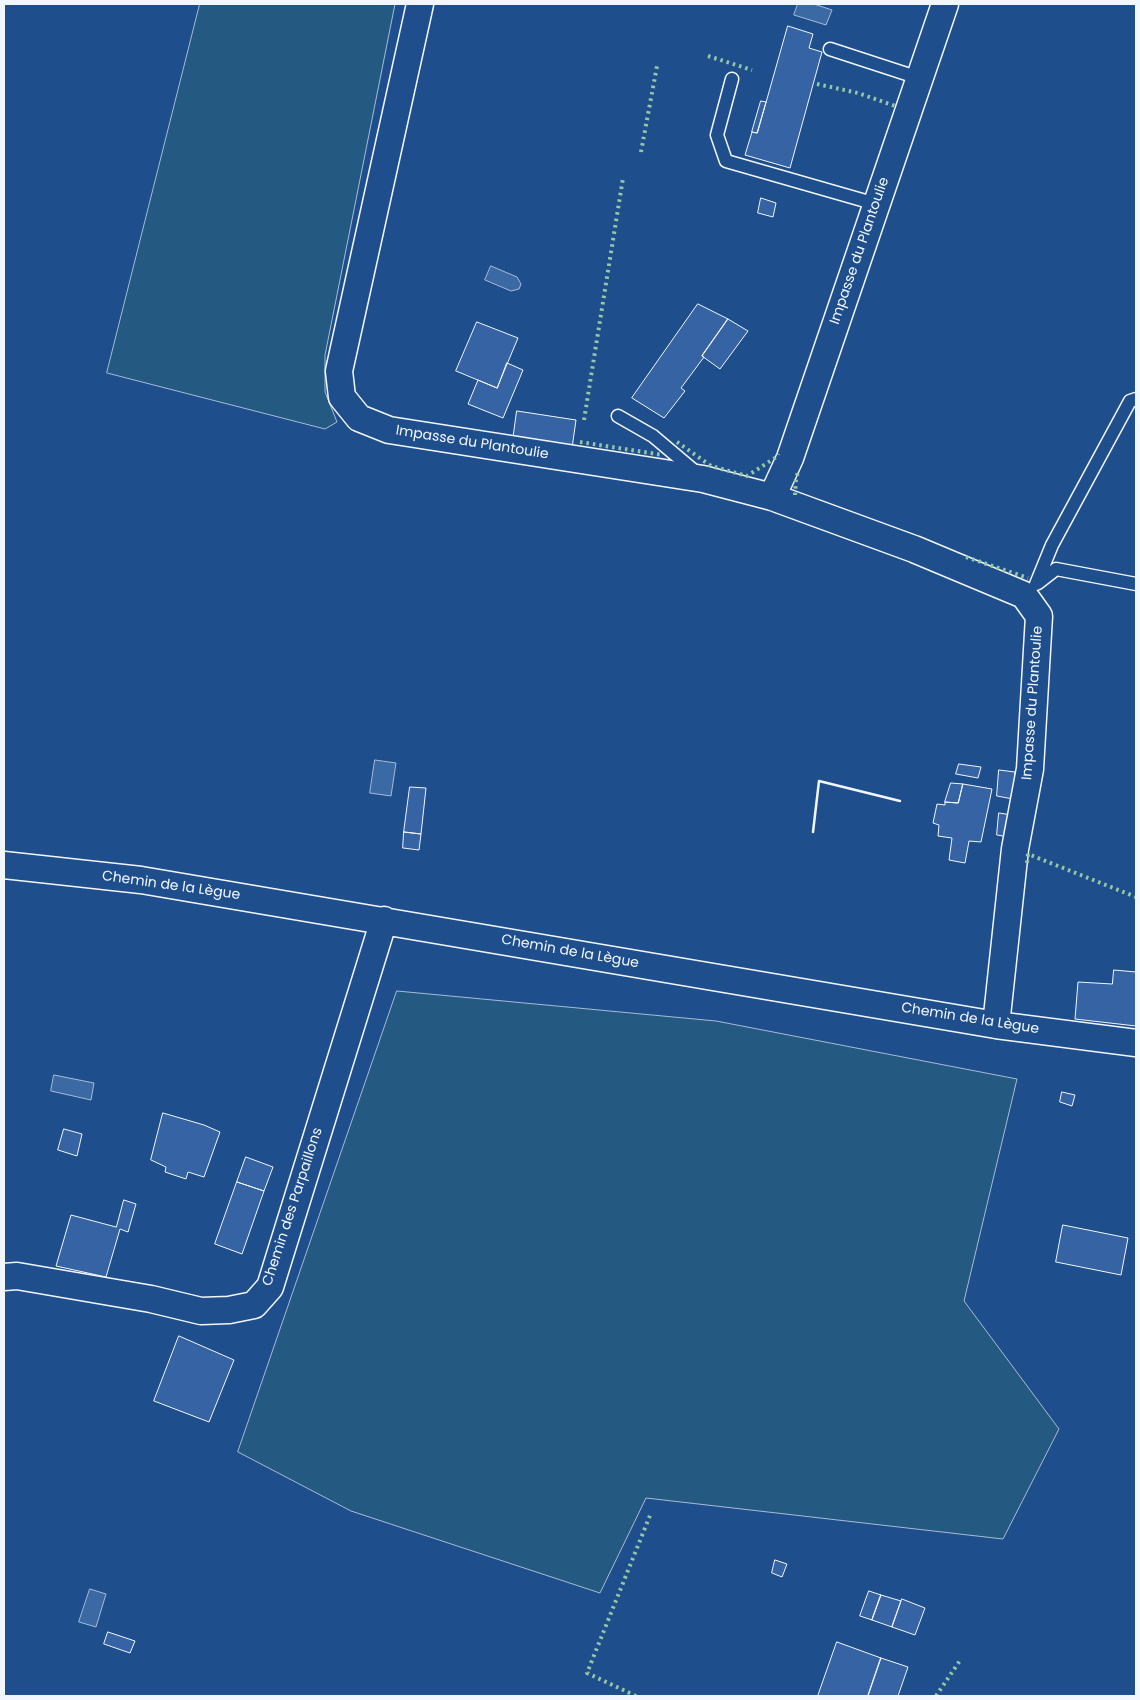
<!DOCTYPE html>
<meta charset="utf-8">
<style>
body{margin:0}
#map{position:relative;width:1140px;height:1700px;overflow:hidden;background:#1f4e8c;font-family:Poppins,sans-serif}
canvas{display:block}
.frame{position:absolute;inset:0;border:5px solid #f2f6ff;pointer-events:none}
</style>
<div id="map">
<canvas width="1140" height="1700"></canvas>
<div class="frame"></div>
</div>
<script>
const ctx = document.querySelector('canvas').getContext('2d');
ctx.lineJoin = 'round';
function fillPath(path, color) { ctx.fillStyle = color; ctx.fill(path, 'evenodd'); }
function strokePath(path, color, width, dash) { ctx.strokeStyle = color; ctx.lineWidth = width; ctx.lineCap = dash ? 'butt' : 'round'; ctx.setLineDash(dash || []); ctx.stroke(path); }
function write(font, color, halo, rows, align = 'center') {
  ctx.font = font + ' Poppins,sans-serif'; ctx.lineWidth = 4; ctx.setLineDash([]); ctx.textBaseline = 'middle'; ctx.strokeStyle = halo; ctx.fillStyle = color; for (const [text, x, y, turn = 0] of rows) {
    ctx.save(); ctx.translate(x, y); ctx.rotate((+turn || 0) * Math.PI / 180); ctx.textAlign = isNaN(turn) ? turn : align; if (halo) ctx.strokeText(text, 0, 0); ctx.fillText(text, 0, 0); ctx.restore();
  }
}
const green = new Path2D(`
 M200,4H395L325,355V392L337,422L325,429L107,373Z
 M397,991L716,1021L1017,1079L964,1301L1059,1429L1003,1539L646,1498L600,1593L351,1511L238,1452Z`);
const water = new Path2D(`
 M798,4H814L832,10L826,25L794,15Z
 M491,266L517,277L521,284L519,289L511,291L485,280Z
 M375,760L396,763L391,796L370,793Z
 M54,1075L94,1083L91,1100L51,1091Z
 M90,1589L106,1594L96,1627L79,1622Z`);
const building = new Path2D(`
 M788,26L813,34L809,48L822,52L790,168L745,155L752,132L757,133Z
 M761,101L766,102L757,133L752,132Z
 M761,198L776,203L773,217L758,213Z
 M698,304L728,319L702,356L704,357L681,388L685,391L664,418L632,398Z
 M728,319L748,331L720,369L702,356Z
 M477,322L518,338L497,388L456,371Z
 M507,363L523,370L503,418L468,404L478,380L497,388Z
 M517,411L576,420L572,448L513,440Z
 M959,764L981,767L978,778L956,774Z
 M999,770L1015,772L1013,799L997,796Z
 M951,783L963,784L958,803L945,802Z
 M963,784L992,789L981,842L969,841L965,863L949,860L952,838L938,836L939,825L933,823L937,804L945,805V802L958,803Z
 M410,787L426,788L421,834L404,832Z
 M999,813L1012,815L1009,837L997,835Z
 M404,832L421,834L419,850L403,848Z
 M1114,970L1136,972V1026L1075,1019L1078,982L1112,984Z
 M1062,1092L1075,1095L1072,1106L1060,1102Z
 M163,1113L204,1125L220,1132L204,1177L188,1172L186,1179L165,1172L166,1167L151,1160Z
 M64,1129L82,1134L77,1156L58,1150Z
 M246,1157L273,1167L264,1191L237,1182Z
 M237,1182L264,1191L242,1254L215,1244Z
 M124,1200L136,1204L128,1232L120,1229L106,1277L56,1266L71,1215L116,1227Z
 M1063,1225L1128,1238L1121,1275L1056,1262Z
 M179,1336L234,1360L209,1422L154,1401Z
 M775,1560L787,1564L782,1577L772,1573Z
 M869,1591L881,1595L872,1620L860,1616Z
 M881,1595L901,1601L892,1627L872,1620Z
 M902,1599L925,1608L915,1635L892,1627Z
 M108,1632L135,1641L130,1653L104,1644Z
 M837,1642L881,1658L868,1696H818Z
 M881,1658L908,1667L898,1696H868Z`);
const service = new Path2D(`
 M830,49L919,78
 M732,79L717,135L726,161L876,204
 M618,416L653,436L698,474
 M1038,583L1056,569L1136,584
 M1036,584L1052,545L1130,401L1136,399`);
const minor = new Path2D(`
 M420,4L339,371L342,397L359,418L389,430L703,479L772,497L914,549L1024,595L1039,616L1030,769L1015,849L996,1025
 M772,497L790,458L945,4
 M4,865L141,880L996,1025L1136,1043
 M4,1277L17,1276L151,1299L201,1311L229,1310L254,1305L270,1287L384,920`);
const hedge = new Path2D(`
 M708,56L752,70
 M817,84L858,93L898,107
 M641,152L657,66
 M584,420L623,178
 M580,442L663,455
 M677,442L711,466L747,476L778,456V454
 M795,495L796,479L798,472
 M966,557L1028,578
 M1027,863L1028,854L1136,897
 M636,1696L587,1673L651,1513
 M936,1696L961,1659`);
const wall = new Path2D(`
 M813,832L819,781L900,801`);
const streetNames = [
 ["Impasse du Plantoulie",860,251,-71],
 ["Impasse du Plantoulie",472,443,9],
 ["Impasse du Plantoulie",1033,703,-86],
 ["Chemin de la Lègue",171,886,8],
 ["Chemin de la Lègue",570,952,10],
 ["Chemin de la Lègue",970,1019,9],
 ["Chemin des Parpaillons",293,1207,-72]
];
fillPath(green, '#245a82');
strokePath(green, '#a8bbd7', 1);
fillPath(water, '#3b69a3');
strokePath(water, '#a8bbd7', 1);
fillPath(building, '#3563a3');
strokePath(building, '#f2f6ff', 1);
strokePath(service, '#f2f6ff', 15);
strokePath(minor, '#f2f6ff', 29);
strokePath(service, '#1f4e8c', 12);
strokePath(minor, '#1f4e8c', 26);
strokePath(hedge, '#97c8a6', 4, [2.5, 4]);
strokePath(wall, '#f2f6ff', 2.5);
write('14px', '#f2f6ff', '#1f4e8c', streetNames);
</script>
